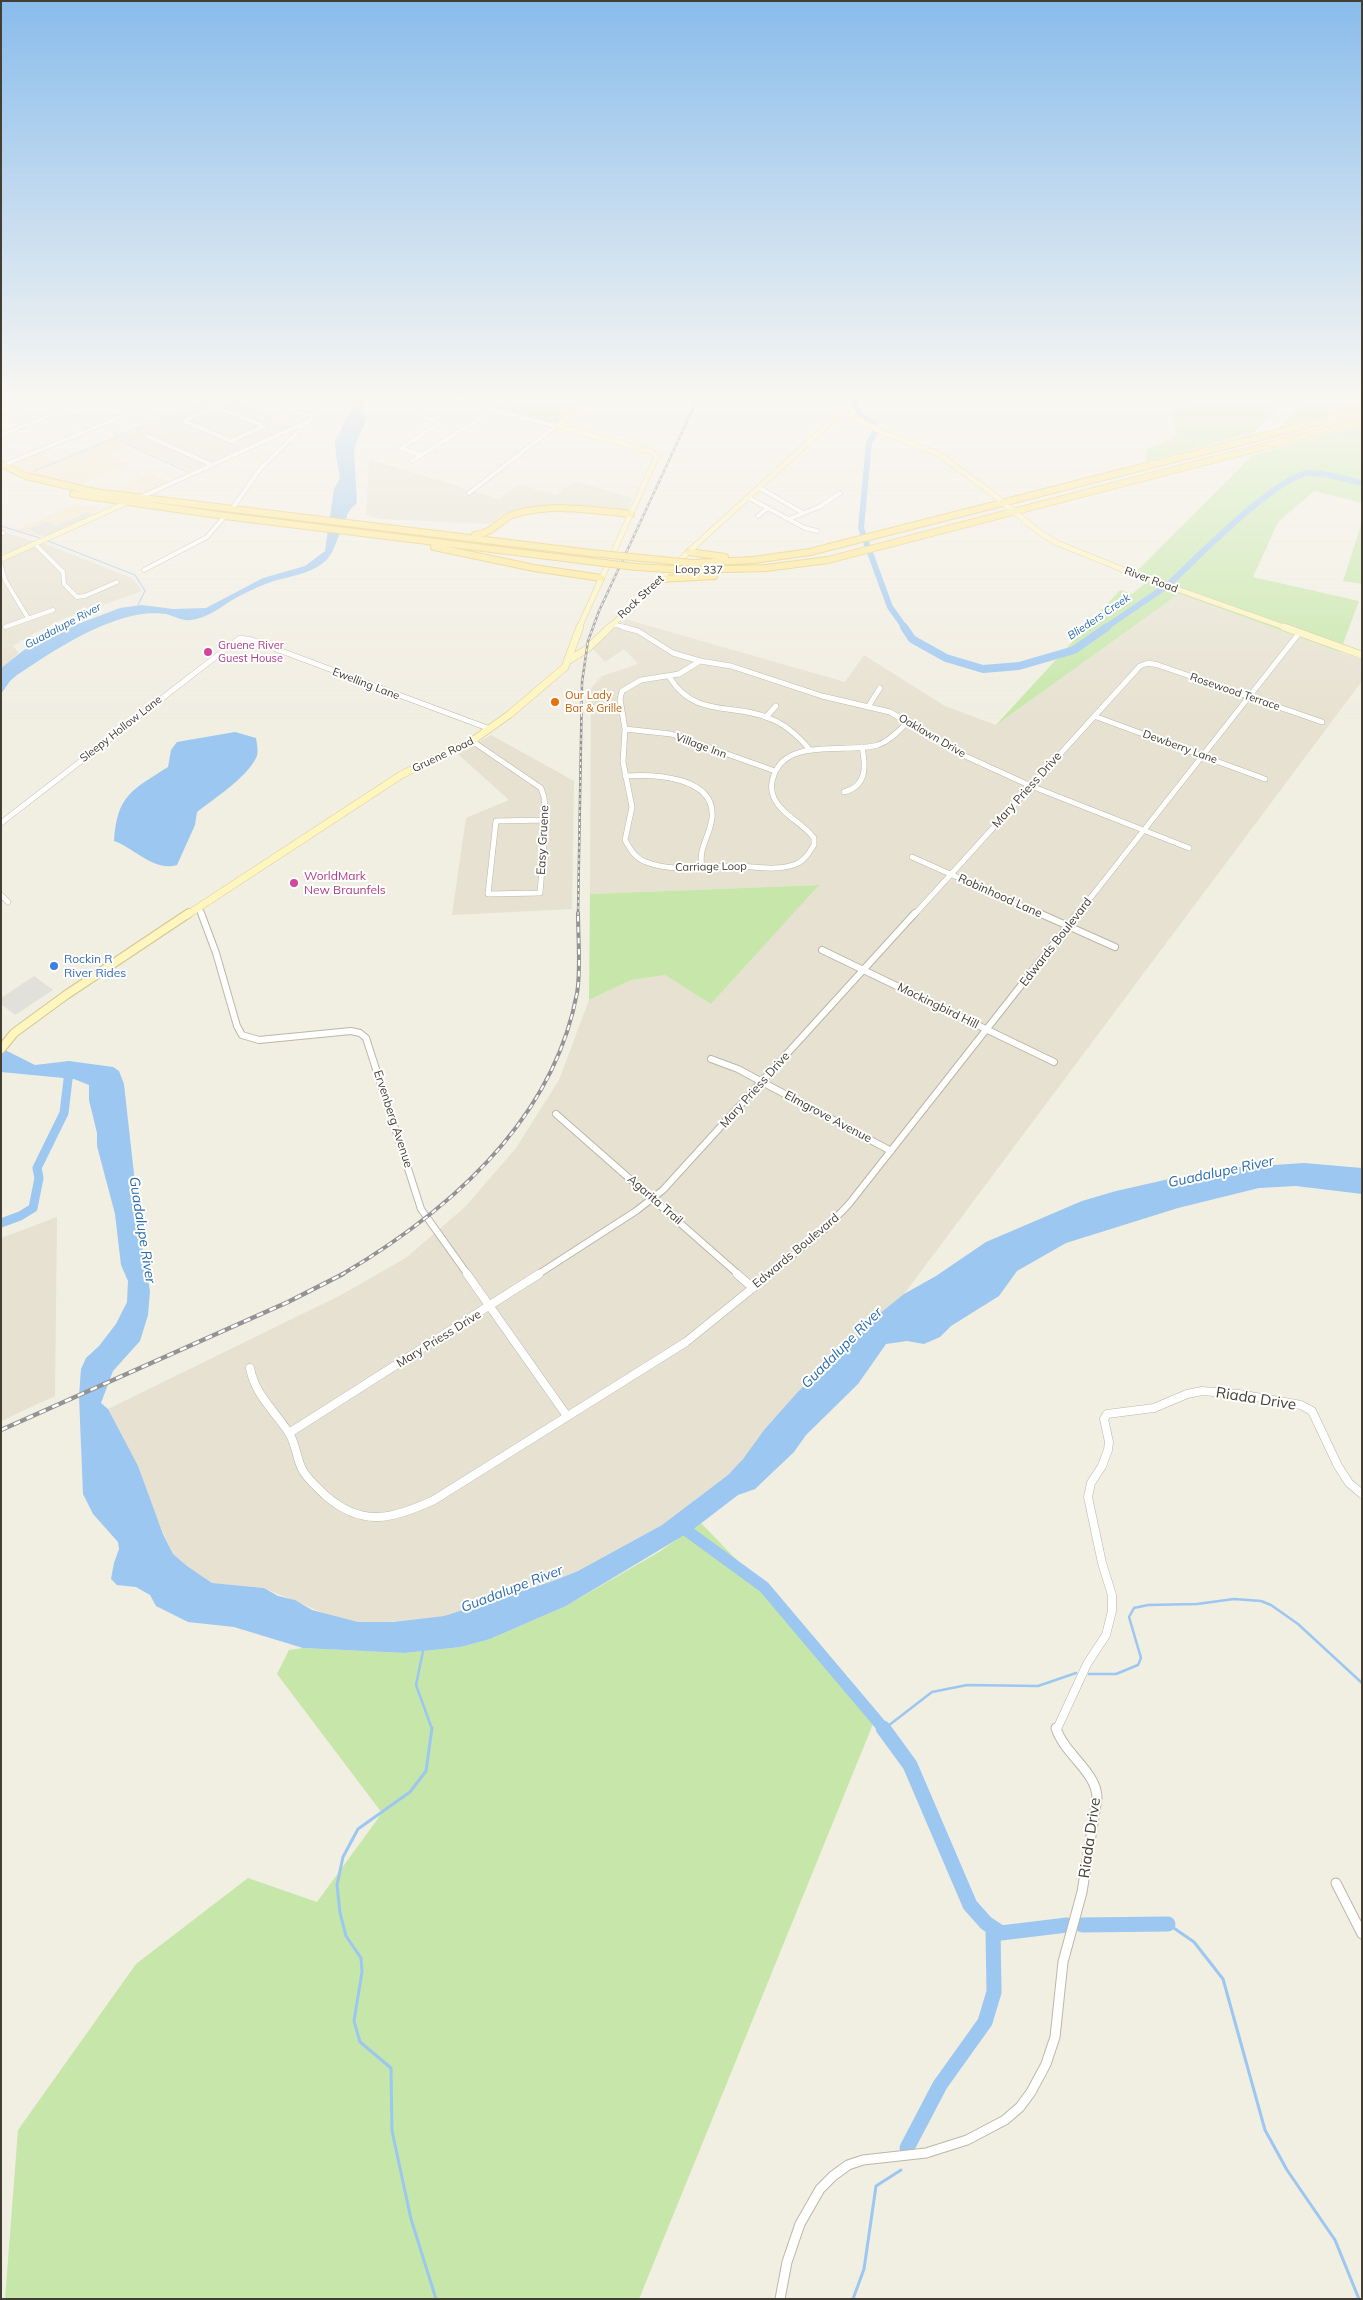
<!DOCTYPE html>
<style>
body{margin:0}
#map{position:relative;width:1363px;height:2300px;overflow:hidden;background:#f1eee2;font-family:Mulish,sans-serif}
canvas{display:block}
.frame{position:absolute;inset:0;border:2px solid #433e33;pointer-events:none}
</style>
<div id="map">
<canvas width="1363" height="2300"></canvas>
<div class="frame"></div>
</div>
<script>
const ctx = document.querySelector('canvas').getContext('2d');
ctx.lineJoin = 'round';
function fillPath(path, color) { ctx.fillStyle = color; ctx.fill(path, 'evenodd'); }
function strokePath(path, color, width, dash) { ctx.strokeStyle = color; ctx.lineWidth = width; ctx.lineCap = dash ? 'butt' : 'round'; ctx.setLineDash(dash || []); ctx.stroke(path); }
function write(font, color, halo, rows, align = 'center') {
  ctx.font = font + ' Mulish,sans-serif'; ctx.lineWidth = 4; ctx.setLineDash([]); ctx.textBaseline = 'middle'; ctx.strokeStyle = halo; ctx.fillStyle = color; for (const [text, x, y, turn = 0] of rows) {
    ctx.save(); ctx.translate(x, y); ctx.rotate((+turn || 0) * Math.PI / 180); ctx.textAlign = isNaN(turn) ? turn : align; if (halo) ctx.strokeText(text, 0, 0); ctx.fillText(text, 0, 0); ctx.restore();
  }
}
const residential = new Path2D(`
 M207,400H234L294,426L191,471L115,438Z
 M369,459L499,499L519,485L556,495L574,481L633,498L627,510L572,505H549L509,512L500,516L492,524L380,519L366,515Z
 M1,530L9,534L35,542L1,557Z
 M43,543L132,578L142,591L60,620L22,640L13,646L19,653L1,668V562Z
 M1179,594L1362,660V681L904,1294L874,1318L843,1352L828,1361L764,1430L743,1459L728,1475L662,1525L578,1571L553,1581L444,1616L378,1623L358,1622L331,1616L264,1588L212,1583L187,1566L173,1554L108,1409L341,1295L406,1258L466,1206L516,1148L559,1080L589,1000L631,980L665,975L711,1004L818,885L590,894L591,688L602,676L638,664L624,649L605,662L591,647L625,619L845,682L864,655L945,706L996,725Z
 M491,735L574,781L572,909L452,915L466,818L509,800L458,754Z
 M57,1217L55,1396L1,1421V1238Z`);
const commercial = new Path2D(`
 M113,439L129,446L109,455L129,464L75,487L30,473L12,464L38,453L58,462Z
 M151,474L169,482L141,495L110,492Z
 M76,504L97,508L92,514L94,515L47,538L17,530Z`);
const green = new Path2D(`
 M505,400H590L556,426L491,409Z
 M1190,400H1286L1254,432L1146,462L1145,450L1177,436L1170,412Z
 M1305,400H1362V407L1279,428Z
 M1362,426V503L1314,491L1278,522L1253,577L1359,601L1340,652L1179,594L996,725L1120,590L1132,594L1148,581L1133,575L1253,455Z
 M1362,522V584L1343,581Z
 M819,885L711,1004L665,975L631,980L589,1000L590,894Z
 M701,1523L757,1581L873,1724L639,2299H5L18,2130L136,1964L248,1878L317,1902L382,1813L277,1674L289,1650L303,1648L405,1653L461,1647L490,1639L566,1606L659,1552Z`);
const parking = new Path2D(`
 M88,512L92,514L86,517L87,518L63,527L64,528L47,536H42L25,527L31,528L48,522L56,526Z
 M34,976L53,990L15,1015L1,1004V998Z`);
const water = new Path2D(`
 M356,400H371L365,401L364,415L368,417L357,440L354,451L357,503C350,509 345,515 346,525C335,536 337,552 323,563C309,574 291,576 274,581C259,586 242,594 229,602C217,610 206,618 191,620C182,621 174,616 166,614C152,612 137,614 124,618C84,630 52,652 17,675L10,681L1,694V668L24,650L57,632L120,608L142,605L173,609L206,608L263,578L305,566L325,551L334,489L340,478L336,456L335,441Z
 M235,732L256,738C257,744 259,753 256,758C246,778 215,798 197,812L195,825L177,865C155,872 134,848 114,841C117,795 132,790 168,767L171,750L177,742Z
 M1,1048L35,1065L69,1061L113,1067L119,1071L124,1084L142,1246L150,1291L148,1315L140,1341L113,1371L101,1403L108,1409L138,1466L163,1534L173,1554L187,1566L212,1583L264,1588L278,1596L295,1600L312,1610L358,1622H392L444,1616L553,1581L578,1571L662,1525L728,1475L743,1459L764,1430L796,1394L828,1361L843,1352L874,1318L904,1294L936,1276L986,1242L1082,1201L1116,1191L1178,1177L1229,1168L1304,1163L1362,1168V1194L1296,1186L1259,1188L1178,1208L1066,1243L1017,1271L999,1296L951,1326L940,1337L924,1344L907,1341L886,1344L858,1384L806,1435L794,1452L755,1489L738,1495L691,1531L566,1606L490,1639L461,1647L405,1653L303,1648L234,1627L188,1622L156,1606L150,1595L136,1587L117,1585L111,1579L114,1563L119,1549L118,1542L93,1514L83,1494L79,1396L81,1369L86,1358L99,1346L116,1324L127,1302L128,1281L121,1265L115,1214L97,1146V1133L89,1100V1085L74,1079L1,1072Z`);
const streamFar2 = new Path2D(`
 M34,471L112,439
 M188,472L113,438L202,400
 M1,526L40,538
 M48,541L135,575L145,591L137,607`);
const streamFar1 = new Path2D(`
 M423,1651L416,1685L432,1729
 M1089,1674H1116L1138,1665L1141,1658L1129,1617L1134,1608L1148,1605L1197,1604L1234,1599L1261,1601L1271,1605L1298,1624L1362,1683
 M884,1729L932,1692L967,1685L1038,1686L1076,1673`);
const stream = new Path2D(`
 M432,1728L426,1771L410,1792L358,1829L343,1857L337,1885L340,1913L346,1936L361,1958L362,1972L354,2021L360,2042L391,2068L392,2131L411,2219L436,2299
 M1168,1924L1194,1942L1223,1979L1265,2130L1287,2170L1335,2240L1359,2299
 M853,2299L864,2269L876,2186L901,2170`);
const riverFar4 = new Path2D(`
 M852,400L861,416L874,424
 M876,431L869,443L861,528L890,607L905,628
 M1169,584C1195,560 1277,475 1309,473C1324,472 1347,480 1362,483
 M1105,628L1165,587`);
const riverFar3 = new Path2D(`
 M904,627L912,639L946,658L983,669L1019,666L1074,650L1107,627`);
const riverFar2 = new Path2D(`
 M1,1223L20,1216L33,1208L39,1178L37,1168L64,1113L69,1071`);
const riverFar1 = new Path2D(`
 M679,1525L764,1587L884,1729`);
const river = new Path2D(`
 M883,1728L910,1765L970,1905L986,1923L1001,1933L1067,1925
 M1082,1925L1168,1924
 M907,2148L940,2085L985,2022L994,1992L993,1928`);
const streetFar4 = new Path2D(`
 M283,400V405L292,412L314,415
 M456,400L556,426
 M16,408L35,401L69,409
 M184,421L231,441L264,426
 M184,421L216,407L264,426
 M1,435L89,400
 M147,436L212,465
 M421,455L401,448L440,423L417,414L438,400
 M412,461L493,410
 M1,466L162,400
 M760,488L803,513
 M469,493L556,426
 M139,498L309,421
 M749,498L805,528L817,531
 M232,509L260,469L311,419L324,400
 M758,516L768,508
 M789,519L819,507L840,493
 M1,534L3,533
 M35,544L63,572L64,584L77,597L85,596L117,582
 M1,566L5,580L28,618
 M144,570L207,537L225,516
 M612,624L628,628
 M5,627L53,610`);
const streetFar3 = new Path2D(`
 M623,627L638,631L673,653L700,661L731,666L822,696L890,712L963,755L1031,786L1189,848
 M700,661L679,674L641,680L622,691L620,699L625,729L623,762L632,807L625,840C630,849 635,858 646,862C674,873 705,866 734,866C754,866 776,872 796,864C804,861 809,853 814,845V838C803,823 782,815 774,798C771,791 771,782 774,775C787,737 848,754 878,745C890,741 899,730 908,722
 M670,678C696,719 733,702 771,719C787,725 799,737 810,750
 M868,707L880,688
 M1094,716L1265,779
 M766,717L776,706
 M625,729L671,734L775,771
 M472,741L541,788L544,797L546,820
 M625,776C653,774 716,776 712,818C710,836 698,848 702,867
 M844,792C867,786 866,767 862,747
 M546,820L540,893L488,894L496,821Z
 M1,823L240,638L252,640L490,729
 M912,857L1042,915
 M1,895L8,902
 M199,908L202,915
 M914,915L1140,666L1148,663L1158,665L1322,722
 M1077,915L1300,632`);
const streetFar2 = new Path2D(`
 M201,913L216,953L237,1026L242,1035L259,1040L351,1031L360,1033L366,1038L421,1209L468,1275
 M1039,913L1115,947
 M822,950L1054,1062
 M711,1059L738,1069L891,1151
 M556,1114L739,1275
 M537,1275L636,1211L663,1190L915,913
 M768,1275L825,1229L849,1204L1078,913`);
const streetFar1 = new Path2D(`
 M467,1274L567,1416
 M737,1274L753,1288
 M250,1368C255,1395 275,1411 289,1433C296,1444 296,1457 302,1469C307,1479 317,1487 325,1495C362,1528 393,1519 434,1500L686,1342L770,1274
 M289,1433L539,1274
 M1057,1729L1087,1664L1106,1635L1112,1611V1595L1102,1563L1088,1497L1091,1483L1102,1466L1108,1450L1109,1442L1104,1419L1107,1414L1154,1408L1187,1394L1202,1391L1239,1394L1301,1405L1312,1411L1338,1466L1349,1483L1362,1494`);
const street = new Path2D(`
 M1336,1883L1362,1934
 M780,2299L787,2262L800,2224L820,2189L833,2176L848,2165L863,2160L926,2153L967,2140L1005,2120L1020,2107L1031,2092L1046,2064L1055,2037L1063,1962L1082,1892L1097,1798C1097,1772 1064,1754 1056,1728`);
const secondaryFar2 = new Path2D(`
 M828,400L852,417L888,435L937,453L989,491L1039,532L1057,543L1129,572L1287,628
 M556,426L590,400
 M556,426L650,451L657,456L579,628
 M1,559L126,503
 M609,628L698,543L843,411`);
const secondaryFar1 = new Path2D(`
 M1284,627L1362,655
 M569,660L587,649L610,627
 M187,915L401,775L472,741L510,714L565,667L580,627`);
const secondary = new Path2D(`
 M1,1049L14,1033L66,995L189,913`);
const primary = new Path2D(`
 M1,464L26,476L95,492L591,553
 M73,494L225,516L588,561
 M475,535C497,532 498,519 515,514C553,503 593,510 631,514
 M434,547L534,568L601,578
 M689,552L725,557
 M692,563L753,560L810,552L1362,411
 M687,570L766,568L828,560L1362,421
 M660,579L714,576`);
const railFar2 = new Path2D(`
 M578,915L582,682L588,641L599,611L697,400`);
const railFar1 = new Path2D(`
 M341,1275C448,1212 553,1122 577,993C581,971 578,937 578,913`);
const rail = new Path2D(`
 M1,1430L288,1302L343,1274`);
const primaryBridge = new Path2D(`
 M591,553L692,563
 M588,561L636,567L687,570`);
const markers = [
 [208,652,5,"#d1479c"],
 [555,702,5,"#e8710a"],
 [294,883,5,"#d1479c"],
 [54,966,5,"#3f7fe0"]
];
const farStreetnames = [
 ["Loop 337",699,570,1],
 ["River Road",1151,580,20],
 ["Rock Street",641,597,-43],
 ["Ewelling Lane",366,684,21],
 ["Rosewood Terrace",1235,692,19],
 ["Sleepy Hollow Lane",121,729,-38],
 ["Oaklawn Drive",932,736,30],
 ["Village Inn",701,746,20],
 ["Dewberry Lane",1180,747,20],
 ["Gruene Road",443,755,-26],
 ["Carriage Loop",711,867,-1]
];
const farWaternames = [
 ["Blieders Creek",1099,617,-34],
 ["Guadalupe River",63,626,-28]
];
const farHotelnames = [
 ["Gruene River",218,646],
 ["Guest House",218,659]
];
const farFoodnames = [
 ["Our Lady",565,696],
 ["Bar & Grille",565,709]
];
const streetNames = [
 ["Mary Priess Drive",1027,790,-48],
 ["Easy Gruene",543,840,-87],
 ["Robinhood Lane",1000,896,24],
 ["Edwards Boulevard",1056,942,-52],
 ["Mockingbird Hill",938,1006,26],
 ["Mary Priess Drive",755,1090,-48],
 ["Elmgrove Avenue",828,1117,28],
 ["Ervenberg Avenue",393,1119,72],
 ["Agarita Trail",655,1200,41],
 ["Edwards Boulevard",796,1251,-40],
 ["Mary Priess Drive",439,1339,-32]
];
const hotelNames = [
 ["WorldMark",304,876],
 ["New Braunfels",304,890]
];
const shopNames = [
 ["Rockin R",64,959],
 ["River Rides",64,973]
];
const waterNames = [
 ["Guadalupe River",1221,1172,-12],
 ["Guadalupe River",142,1230,81],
 ["Guadalupe River",842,1348,-45],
 ["Guadalupe River",512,1589,-21]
];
const nearStreetnames = [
 ["Riada Drive",1256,1399,9],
 ["Riada Drive",1090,1838,-82]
];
fillPath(residential, '#e6e1d0');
fillPath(commercial, '#f5e7cc');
fillPath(green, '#c6e7a9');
fillPath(parking, '#e2e0db');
fillPath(water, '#9cc7f1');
strokePath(streamFar2, '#9cc7f1', 1);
strokePath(streamFar1, '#9cc7f1', 2.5);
strokePath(stream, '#9cc7f1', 3);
strokePath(riverFar4, '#9cc7f1', 6);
strokePath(riverFar3, '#9cc7f1', 8);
strokePath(riverFar2, '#9cc7f1', 9);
strokePath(riverFar1, '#9cc7f1', 12);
strokePath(river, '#9cc7f1', 15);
strokePath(streetFar4, '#bdb7a5', 5);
strokePath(streetFar3, '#bdb7a5', 6);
strokePath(streetFar2, '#bdb7a5', 8);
strokePath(streetFar1, '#bdb7a5', 9);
strokePath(street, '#bdb7a5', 11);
strokePath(secondaryFar2, '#d3c791', 6);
strokePath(secondaryFar1, '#d3c791', 8);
strokePath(secondary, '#d3c791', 10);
strokePath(primary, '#e5c75d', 8);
strokePath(streetFar4, '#fff', 4);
strokePath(streetFar3, '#fff', 5);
strokePath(streetFar2, '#fff', 6);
strokePath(streetFar1, '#fff', 8);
strokePath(street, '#fff', 9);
strokePath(secondaryFar2, '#fff5bf', 5);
strokePath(secondaryFar1, '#fff5bf', 7);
strokePath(secondary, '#fff5bf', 8);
strokePath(primary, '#ffe88e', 6);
strokePath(railFar2, '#939393', 2.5);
strokePath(railFar1, '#939393', 4);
strokePath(rail, '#939393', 4.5);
strokePath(railFar2, '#fff', 1, [3]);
strokePath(railFar1, '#fff', 2, [5.5]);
strokePath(rail, '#fff', 2.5, [7]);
strokePath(primaryBridge, '#e5c75d', 8, []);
strokePath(primaryBridge, '#ffe88e', 6);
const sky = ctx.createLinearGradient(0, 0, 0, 722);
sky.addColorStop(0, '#89bcec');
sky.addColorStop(0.55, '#f9f7f2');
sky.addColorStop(1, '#f9f7f200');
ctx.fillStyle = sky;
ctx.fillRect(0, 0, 1363, 722);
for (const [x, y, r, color] of markers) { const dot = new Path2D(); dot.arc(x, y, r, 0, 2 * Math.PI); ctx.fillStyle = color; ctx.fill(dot); strokePath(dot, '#fff', 2); }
write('11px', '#433e33', '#fff', farStreetnames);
write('italic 11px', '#2b6daf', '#fff', farWaternames);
write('11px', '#b23c85', '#fff', farHotelnames, 'left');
write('11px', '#c56008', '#fff', farFoodnames, 'left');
write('12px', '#433e33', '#fff', streetNames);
write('12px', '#b23c85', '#fff', hotelNames, 'left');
write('12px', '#366cbe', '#fff', shopNames, 'left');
write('italic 14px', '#2b6daf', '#fff', waterNames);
write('15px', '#433e33', '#fff', nearStreetnames);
</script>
